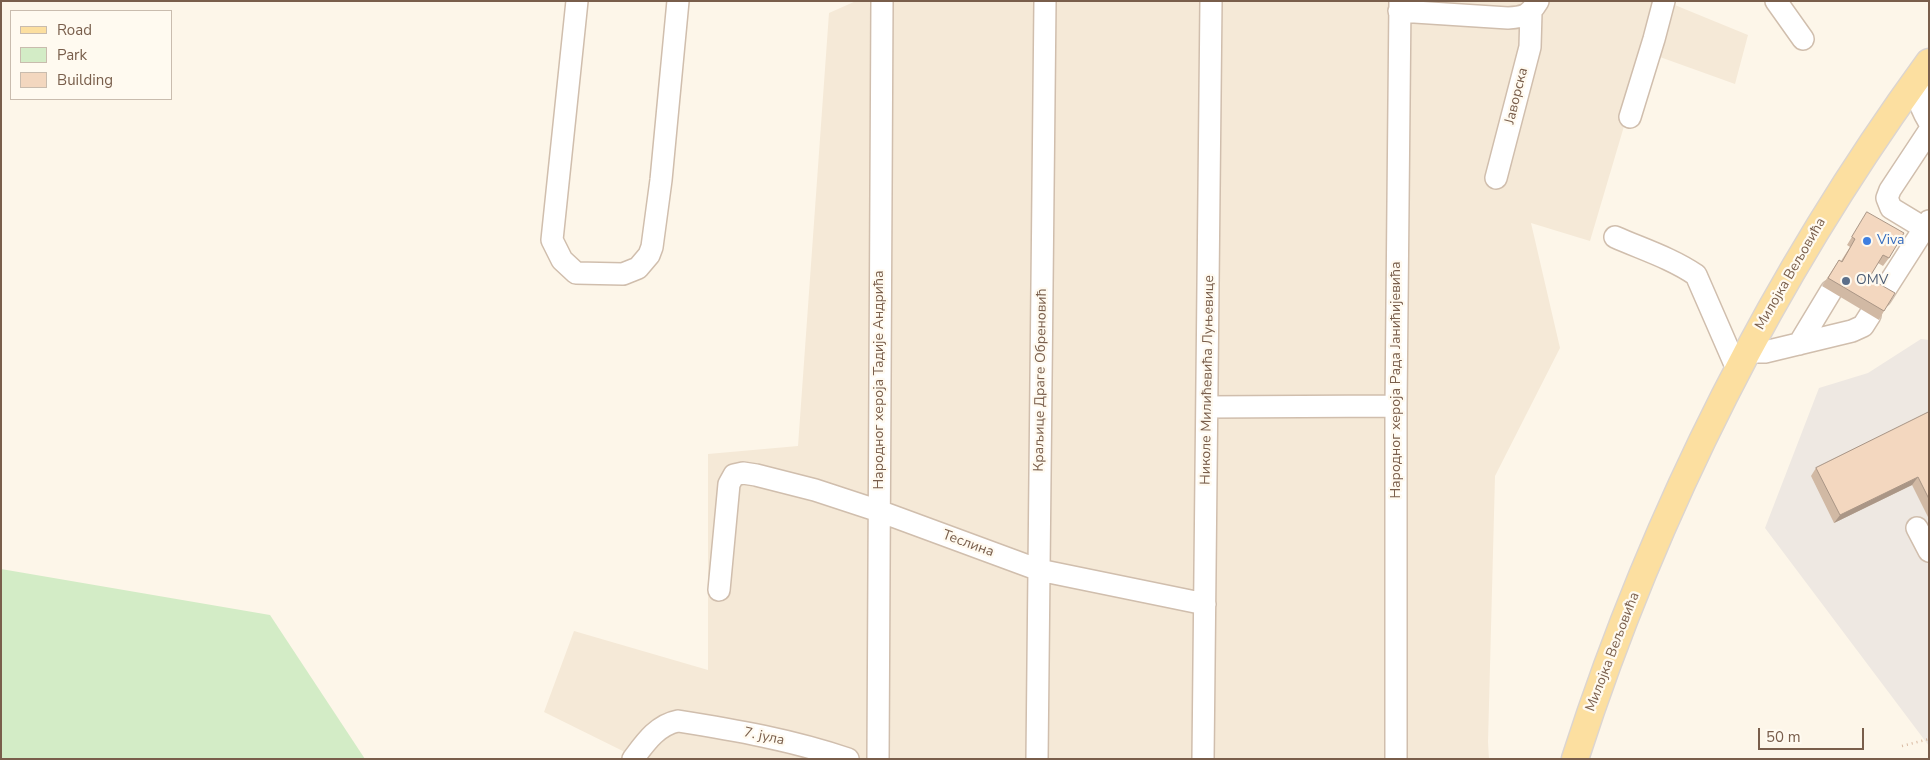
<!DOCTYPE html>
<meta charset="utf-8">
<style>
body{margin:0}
#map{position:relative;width:1930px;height:760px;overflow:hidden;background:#fdf6e9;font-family:"Nunito Sans",sans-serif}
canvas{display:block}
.frame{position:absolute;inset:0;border:2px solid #795e4b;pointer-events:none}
.legend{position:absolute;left:10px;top:10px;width:162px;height:90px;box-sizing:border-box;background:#fffaf0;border:1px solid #c9bcae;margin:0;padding:6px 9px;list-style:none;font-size:15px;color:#795e4b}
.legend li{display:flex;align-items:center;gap:10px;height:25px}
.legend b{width:25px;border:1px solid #c9bcae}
.scale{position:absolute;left:1758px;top:728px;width:106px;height:22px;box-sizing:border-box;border:2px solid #795e4b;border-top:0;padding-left:6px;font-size:15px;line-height:18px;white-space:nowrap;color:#795e4b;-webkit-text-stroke:4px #fffaf0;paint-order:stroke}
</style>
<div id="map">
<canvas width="1930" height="760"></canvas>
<div class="frame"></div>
<ul class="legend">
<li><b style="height:6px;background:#fcdfa0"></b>Road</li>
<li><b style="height:14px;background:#d3ecc6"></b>Park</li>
<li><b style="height:14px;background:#f3d7bf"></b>Building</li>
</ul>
<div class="scale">50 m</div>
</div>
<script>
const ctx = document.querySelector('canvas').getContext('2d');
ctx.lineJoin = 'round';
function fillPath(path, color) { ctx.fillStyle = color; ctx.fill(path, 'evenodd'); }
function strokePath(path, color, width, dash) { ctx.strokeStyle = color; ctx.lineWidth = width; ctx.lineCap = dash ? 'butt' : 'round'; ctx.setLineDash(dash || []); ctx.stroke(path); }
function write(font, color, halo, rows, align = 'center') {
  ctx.font = font + ' "Nunito Sans",sans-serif'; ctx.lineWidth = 4.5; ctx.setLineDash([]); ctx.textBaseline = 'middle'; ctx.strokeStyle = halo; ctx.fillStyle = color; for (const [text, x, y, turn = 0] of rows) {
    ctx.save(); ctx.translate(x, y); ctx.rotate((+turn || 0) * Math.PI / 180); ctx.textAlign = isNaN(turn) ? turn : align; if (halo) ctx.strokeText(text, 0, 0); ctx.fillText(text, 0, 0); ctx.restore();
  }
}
const residential = new Path2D(`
 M856,1H1665L1748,35L1735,84L1646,52L1590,241L1531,223L1560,348L1495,476L1488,742L1489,759H639L544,712L574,631L708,670V454L798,446L829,13Z`);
const industrial = new Path2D(`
 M1921,339L1929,340V746L1765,528L1819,388L1868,373Z`);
const green = new Path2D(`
 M1,569L270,615L365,759H1Z`);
const path = new Path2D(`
 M1902,746L1929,739`);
const minor = new Path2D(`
 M577,1L552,240L562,260L576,273L623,274L638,268L649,255L652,247L661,180L678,1
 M1776,1L1803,39
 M1399,11L1508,18C1524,17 1529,16 1538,1
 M1923,73C1917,97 1916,100 1929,122
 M1630,117L1654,39L1664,1
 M1496,178L1530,47L1531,12
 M1924,228L1891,208L1887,198L1890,190L1929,131
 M1615,237C1642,249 1671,258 1696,275L1737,369
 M1881,296L1929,221
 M1799,344L1831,291
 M1748,349L1755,352H1765L1852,331L1863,326L1870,315
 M1207,407L1396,406
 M1917,528L1929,551
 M719,590L729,484L734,475L743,473L756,475L815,490L879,511L1039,570L1205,604
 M633,759C645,743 657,725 678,721C735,730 792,740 848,759
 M878,759L882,1
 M1037,759L1045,1
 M1203,759L1211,1
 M1396,759V406L1400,1`);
const major = new Path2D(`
 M1575,759C1655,510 1775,273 1929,62`);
const wall = new Path2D(`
 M1867,212L1889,258L1883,266L1878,263L1869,278L1884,311L1879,320L1822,286L1839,260L1841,261L1850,247L1847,245Z
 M1929,412V519L1912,485L1834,523L1811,476L1816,468Z`);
const shadedWall = new Path2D(`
 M1918,477L1912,485L1834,523L1840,515Z`);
const building = new Path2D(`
 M1867,212L1904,233L1889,258L1883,255L1869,278L1895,293L1884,311L1828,278L1839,260L1842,262L1855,239L1852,237Z
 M1929,412V499L1918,477L1840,515L1816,468Z`);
const markers = [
 [1867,241,5,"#3f7fe0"],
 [1846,281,5,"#5c6f8a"]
];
const streetNames = [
 ["Јаворска",1517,96,-76],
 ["Милојка Вељовића",1791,274,-60],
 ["Народног хероја Тадије Андрића",880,380,-90],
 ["Краљице Драге Обреновић",1041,380,-89],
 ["Николе Милићевића Луњевице",1208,380,-89],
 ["Народног хероја Рада Јанићијевића",1397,380,-90],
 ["Теслина",968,544,20],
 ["Милојка Вељовића",1613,652,-69],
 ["7. јула",764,737,12]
];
const shopNames = [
 ["Viva",1877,241]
];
const serviceNames = [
 ["OMV",1856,281]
];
fillPath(residential, '#f5e9d7');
fillPath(industrial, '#eee8e2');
fillPath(green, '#d3ecc6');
strokePath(minor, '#d0bead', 24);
strokePath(major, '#dcd5d0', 29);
strokePath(path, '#d9baa2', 2.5, [1, 4]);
strokePath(minor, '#fff', 21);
strokePath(major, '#fcdfa0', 26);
fillPath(wall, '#d1b9a4');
fillPath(shadedWall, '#aa9686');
fillPath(building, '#f3d7bf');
strokePath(building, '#aa9686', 1);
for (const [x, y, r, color] of markers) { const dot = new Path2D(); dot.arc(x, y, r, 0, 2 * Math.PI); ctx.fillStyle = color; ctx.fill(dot); strokePath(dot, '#fffaf0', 2); }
write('14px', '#795e4b', '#fffaf0', streetNames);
write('14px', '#366cbe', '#fffaf0', shopNames, 'left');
write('14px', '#4e5e75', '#fffaf0', serviceNames, 'left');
</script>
